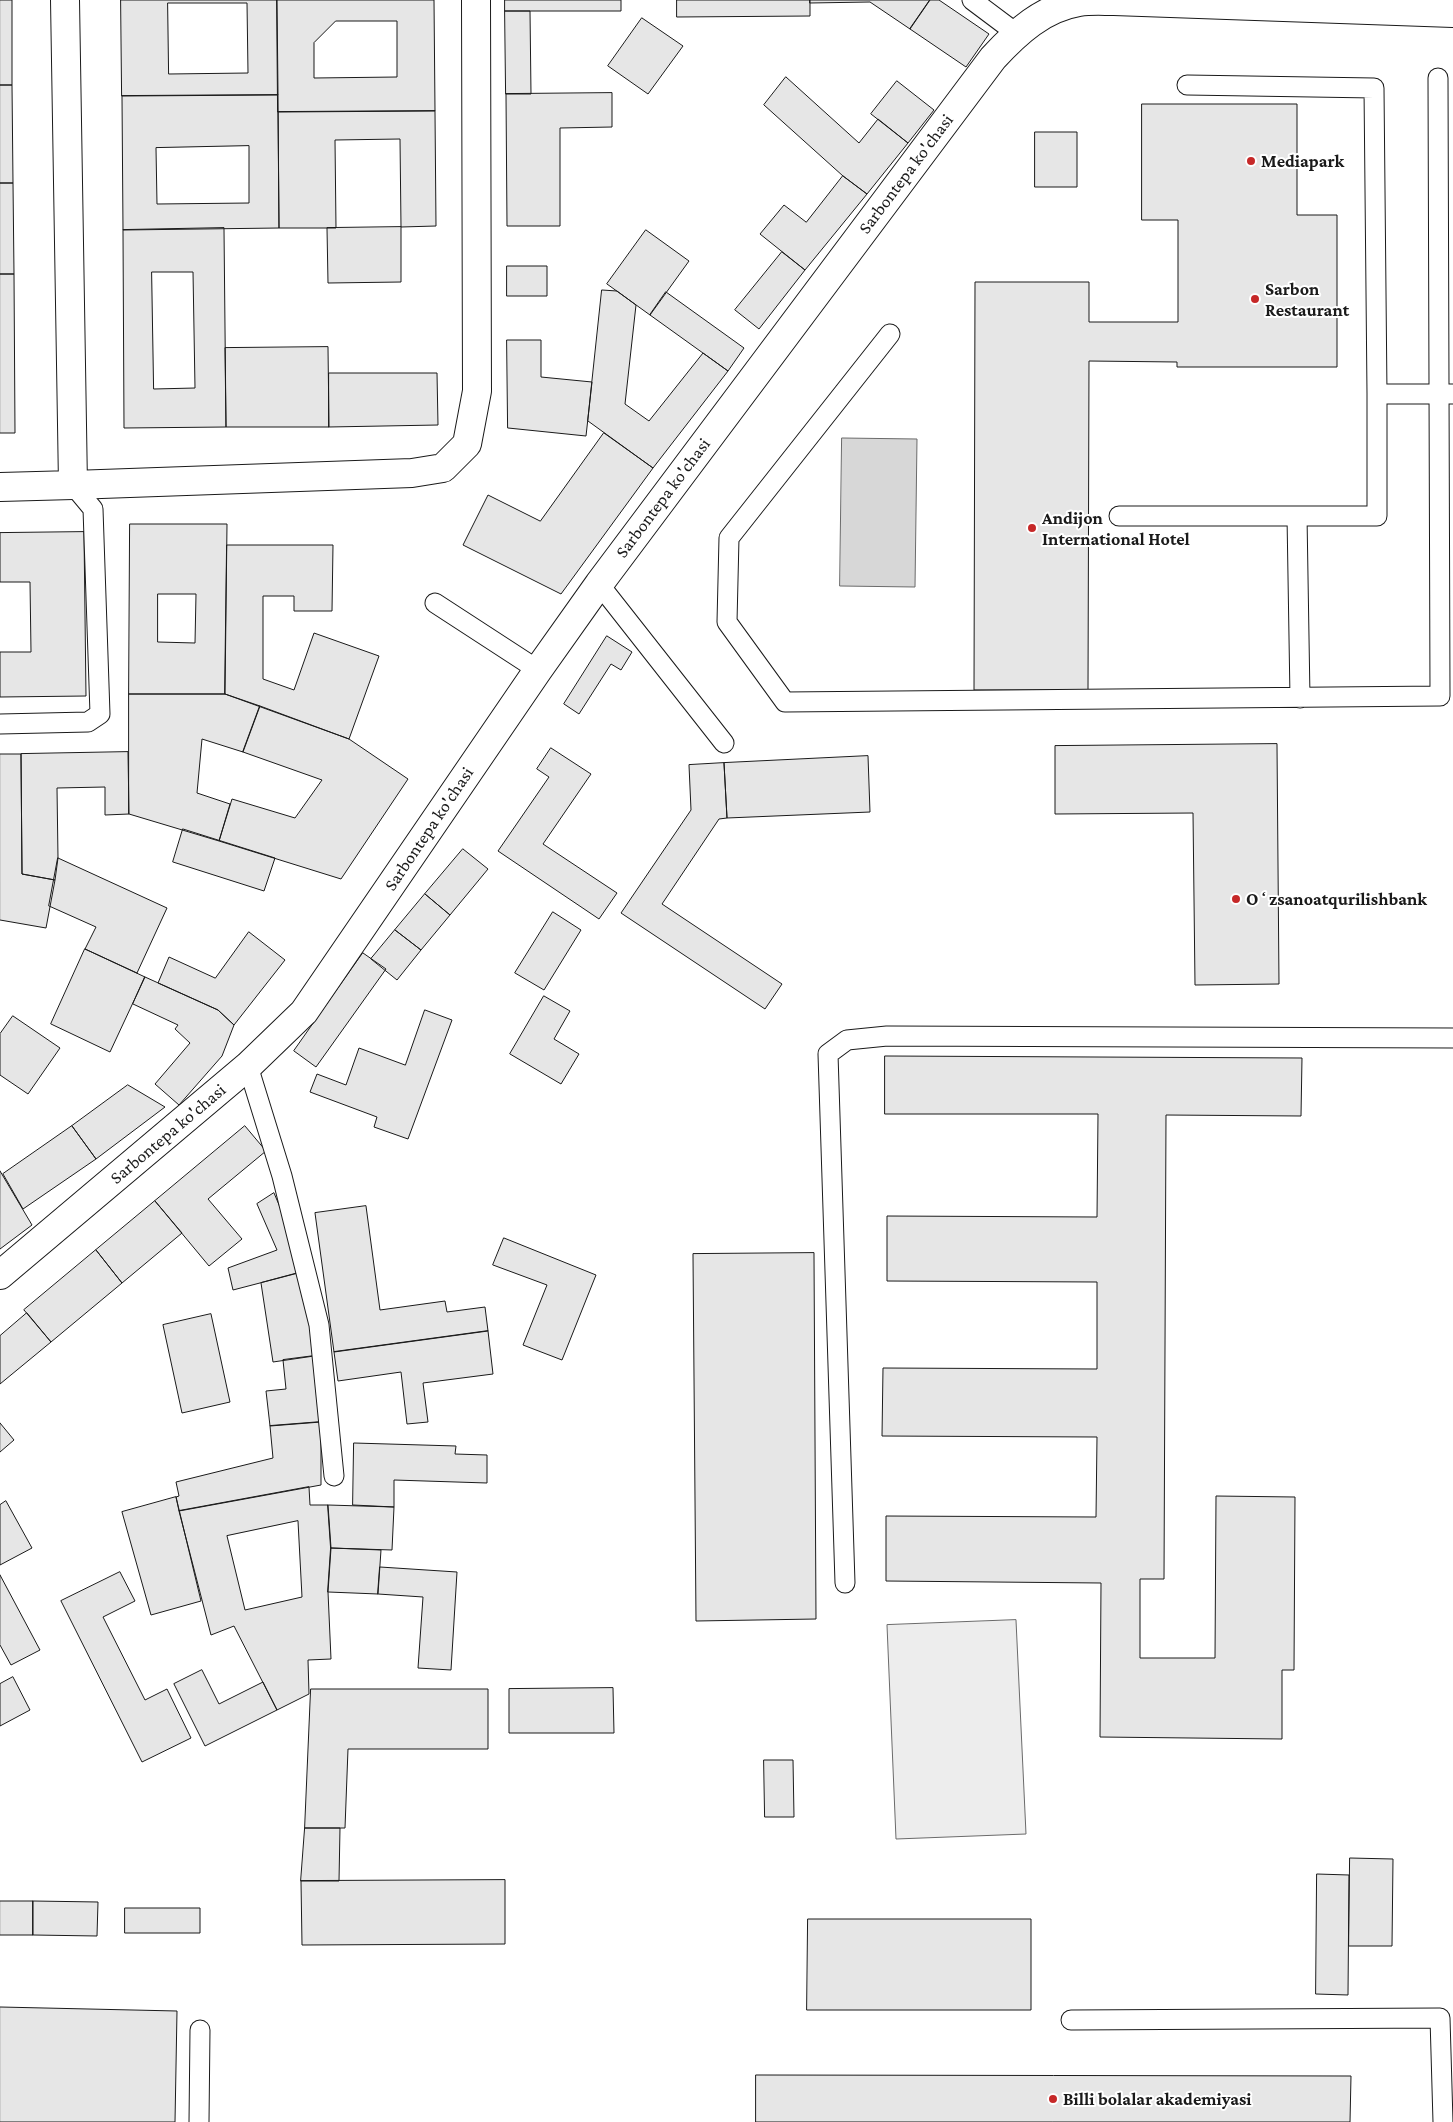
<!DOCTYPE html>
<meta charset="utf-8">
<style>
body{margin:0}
canvas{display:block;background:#fff}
</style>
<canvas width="1453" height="2122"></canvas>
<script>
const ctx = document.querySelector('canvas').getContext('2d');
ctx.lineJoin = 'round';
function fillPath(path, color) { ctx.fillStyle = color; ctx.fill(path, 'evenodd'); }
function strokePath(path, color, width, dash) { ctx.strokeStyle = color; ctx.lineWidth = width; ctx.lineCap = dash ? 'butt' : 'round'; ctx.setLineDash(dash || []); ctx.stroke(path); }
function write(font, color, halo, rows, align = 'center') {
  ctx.font = font + ' "Crimson Pro",serif'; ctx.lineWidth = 4; ctx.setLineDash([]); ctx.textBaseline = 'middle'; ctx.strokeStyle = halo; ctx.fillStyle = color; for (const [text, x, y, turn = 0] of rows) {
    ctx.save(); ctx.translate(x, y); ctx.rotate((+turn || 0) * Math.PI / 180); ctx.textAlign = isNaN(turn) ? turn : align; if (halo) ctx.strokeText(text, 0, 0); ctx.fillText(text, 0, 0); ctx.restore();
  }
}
const built = new Path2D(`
 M1016,1620L1026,1834L896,1839L887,1625Z`);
const water = new Path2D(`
 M842,438L917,439L915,587L840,586Z`);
const building = new Path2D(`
 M0,0H12V85H0Z
 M121,0H277L278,95L122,96ZM168,3H247L248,73L169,74Z
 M277,0H434L435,111L278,112ZM336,21H397V77L314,78V43Z
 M505,0H621V11H505Z
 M677,0H810V16L677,17Z
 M810,0H930L910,29L870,2L810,3Z
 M930,0H939L989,34L966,67L910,29Z
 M505,11H530L531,94H506Z
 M642,18L683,46L648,94L608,66Z
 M786,77L859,143L878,119L908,143L867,194L843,176L764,105Z
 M897,81L934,110L908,143L871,114Z
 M0,85H12L13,183H0Z
 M612,93V127L560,128V226H507L506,94Z
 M278,95L279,228L123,230L122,96ZM249,146V203L157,204L156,148Z
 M1142,104H1297V215H1337V367H1177V362L1089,361L1088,690H974L975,282H1089V322H1178V220H1142Z
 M435,111L436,226L401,227L400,139L335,140L336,228H279L278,112Z
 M1035,132H1077V187H1035Z
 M843,176L867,194L805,270L760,234L784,205L806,222Z
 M0,183H13L14,274H0Z
 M401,227V282L328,283L327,228Z
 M224,228L226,427L124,428L123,230ZM152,272H193L195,388L154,389Z
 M646,230L689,261L650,315L607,284Z
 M782,252L805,270L759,329L735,310Z
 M507,266H547V296H507Z
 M0,274H14L15,433H0Z
 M602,290L617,291L636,305L625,404L649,421L703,353L728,371L653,468L588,421Z
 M666,292L744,348L728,371L650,315Z
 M507,340H541V377L592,382L586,436L508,428Z
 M328,347L329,427H226L225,348Z
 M329,373H437L438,425L329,427Z
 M604,433L653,468L561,594L463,545L488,495L540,521Z
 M130,524H227L225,694H129ZM158,594H196L195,643L158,642Z
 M84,532L86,696L0,697V652H31L30,582H0V533Z
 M227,545H333L332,611H294V596H263V679L294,690L314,633L379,656L349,739L225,694Z
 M607,636L632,652L621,670L611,664L579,714L564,704Z
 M129,694H225L260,706L243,752L202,739L197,793L230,804L219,841L129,814Z
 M260,706L349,739L408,779L341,879L219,841L232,799L295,818L322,780L243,752Z
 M1277,744L1279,984L1195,985L1193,813L1055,814V746Z
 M551,748L591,774L543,844L617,893L599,919L498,851L549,777L537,769Z
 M128,752L129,814L105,815V787L57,788L58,858L55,880L22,874L21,754Z
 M0,754H21L22,874L55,880L46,928L0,920Z
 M868,756L870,812L727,818L724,763Z
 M724,763L727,818L719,819L662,904L782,984L765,1009L621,913L691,810L689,765Z
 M183,829L275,858L264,891L173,862Z
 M463,849L488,869L450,915L425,894Z
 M58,858L167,908L137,973L85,949L96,927L49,906Z
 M425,894L450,915L421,950L395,930Z
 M553,912L581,930L544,990L515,973Z
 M395,930L421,950L397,980L371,959Z
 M249,932L285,960L234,1025L218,1010L158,983L169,957L215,978Z
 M85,949L145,977L110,1052L51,1024Z
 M363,953L386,969L316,1067L294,1051Z
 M145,977L218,1010L234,1025L222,1056L179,1105L155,1084L190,1043L175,1029L178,1025L133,1004Z
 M544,996L570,1011L554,1039L579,1054L561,1084L510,1054Z
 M425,1010L452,1020L408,1139L374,1127L377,1117L310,1092L317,1074L346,1085L359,1048L405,1065Z
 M13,1016L60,1048L28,1094L0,1075V1034Z
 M885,1056L1302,1058L1301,1116L1166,1115L1164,1579H1140V1658H1215L1216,1496L1295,1497L1294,1670H1282V1739L1100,1737L1101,1583L886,1581V1516L1096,1517L1097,1437L882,1436L883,1368L1097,1369V1282L887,1281V1216L1097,1217L1098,1114H885Z
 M128,1085L165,1107L96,1159L72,1126Z
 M72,1126L96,1159L23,1209L3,1174Z
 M245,1126L266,1151L208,1199L242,1239L209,1266L155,1201Z
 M0,1171L32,1225L0,1249Z
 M274,1193L294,1240L302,1272L233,1290L228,1268L277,1250L257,1204Z
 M155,1201L182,1233L122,1283L96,1250Z
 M366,1206L380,1310L445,1301L447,1312L485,1307L488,1331L334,1352L315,1213Z
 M504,1238L596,1275L562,1360L523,1345L547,1285L493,1265Z
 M96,1250L122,1283L51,1342L24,1310Z
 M814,1253L816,1619L696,1621L693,1254Z
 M302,1272L314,1356L273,1362L261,1283Z
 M27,1313L51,1342L0,1384V1336Z
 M211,1314L230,1402L182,1413L163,1325Z
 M488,1331L493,1374L423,1383L428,1422L407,1424L401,1372L338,1381L334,1352Z
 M314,1356L321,1422L270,1426L266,1391L286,1389L283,1360Z
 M321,1422V1485L179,1511L176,1497L179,1496L176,1482L273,1458L270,1426Z
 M0,1423L14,1440L0,1452Z
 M354,1443L456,1446L455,1454L487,1455V1483L394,1480V1507L353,1505Z
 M309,1487L310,1505H328L331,1548L328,1592L331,1659L308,1660L309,1694L277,1710L234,1626L211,1635L179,1511ZM298,1521L302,1597L245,1610L227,1536Z
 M176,1497L201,1601L151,1615L122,1512Z
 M6,1501L32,1548L0,1565V1505Z
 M328,1505L394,1507L392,1550L331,1548Z
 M331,1548L381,1550L378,1594L328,1592Z
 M380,1567L457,1572L451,1670L418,1668L423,1597L378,1594Z
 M120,1572L135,1601L103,1617L145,1700L167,1689L191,1738L142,1762L61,1601Z
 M0,1575L40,1650L11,1665L0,1645Z
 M202,1670L219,1704L263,1682L277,1710L205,1746L174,1684Z
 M13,1677L30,1710L0,1726V1684Z
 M613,1688L614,1733H509V1689Z
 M311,1689H488V1749H348L345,1828H305Z
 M764,1760H793L794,1817H765Z
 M305,1828H340L339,1881H301Z
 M1350,1858L1393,1859L1392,1946H1349Z
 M1317,1874L1349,1875L1348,1995L1316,1994Z
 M505,1880V1944L302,1945L301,1881Z
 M0,1901H33V1935H0Z
 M33,1901L98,1902L97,1936L33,1935Z
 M125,1908H200V1933H125Z
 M808,1919H1031V2010H807Z
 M0,2007L177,2011L175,2122H0Z
 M756,2075L1351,2076L1350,2122H756Z`);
const lane = new Path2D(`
 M972,0L1016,33
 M1187,85L1374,88L1377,394H1453
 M890,334L729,538L727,622L785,702L1440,696L1438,78
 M1119,516H1377V394
 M1297,516L1300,698
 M599,584L724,743
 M435,603L538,670
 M0,724L88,722L100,714L93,509L73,485
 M248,1066L282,1176L319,1325L334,1476
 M845,1583L828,1054L847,1040L887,1036L1453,1038
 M1071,2020L1440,2018L1443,2122
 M199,2122L200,2030`);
const street = new Path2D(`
 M73,485L412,473L443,468L467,444L477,391L476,0
 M0,487L73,485L65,0`);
const secondary = new Path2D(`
 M0,1275L248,1066L304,1012L538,670L599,584L993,58C1017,32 1043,8 1079,2C1090,0 1103,1 1114,1L1453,13`);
const markers = [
 [1251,161,5,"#c62828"],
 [1255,299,5,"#c62828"],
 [1032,528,5,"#c62828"],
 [1236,899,5,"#c62828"],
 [1053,2099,5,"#c62828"]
];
const poiNames = [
 ["Mediapark",1261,161],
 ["Sarbon",1265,289],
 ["Restaurant",1265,310],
 ["Andijon",1042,518],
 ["International Hotel",1042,539],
 ["Oʻzsanoatqurilishbank",1246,899],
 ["Billi bolalar akademiyasi",1063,2099]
];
const streetNames = [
 ["Sarbontepa ko'chasi",906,174,-53],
 ["Sarbontepa ko'chasi",663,498,-53],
 ["Sarbontepa ko'chasi",429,829,-56],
 ["Sarbontepa ko'chasi",168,1134,-40]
];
fillPath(built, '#ededed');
strokePath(built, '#6a6a6a', 1);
fillPath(water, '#d7d7d7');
strokePath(water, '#6a6a6a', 1);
fillPath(building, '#e6e6e6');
strokePath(building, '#1a1a1a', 1);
strokePath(lane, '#1a1a1a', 21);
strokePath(street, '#1a1a1a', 30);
strokePath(secondary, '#1a1a1a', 30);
strokePath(lane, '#fff', 19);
strokePath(street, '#fff', 28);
strokePath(secondary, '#fff', 28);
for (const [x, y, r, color] of markers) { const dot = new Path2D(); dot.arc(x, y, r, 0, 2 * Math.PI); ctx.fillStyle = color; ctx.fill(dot); strokePath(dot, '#fff', 2); }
write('bold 18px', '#1a1a1a', '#fff', poiNames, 'left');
write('18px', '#1a1a1a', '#fff', streetNames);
</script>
